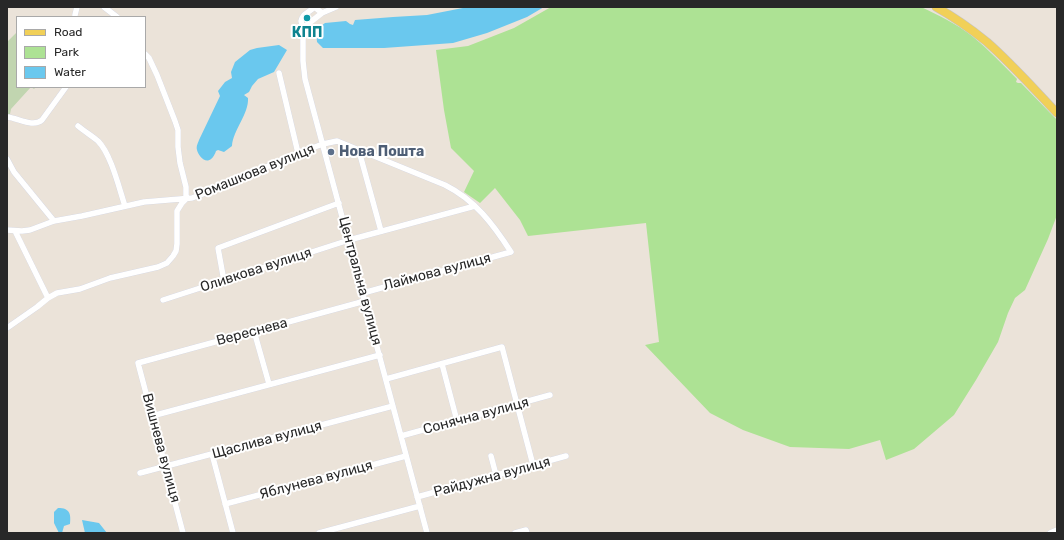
<!DOCTYPE html>
<meta charset="utf-8">
<style>
body{margin:0}
#map{position:relative;width:1064px;height:540px;overflow:hidden;background:#ebe3d9;font-family:Rubik,sans-serif}
canvas{display:block}
.frame{position:absolute;inset:0;border:8px solid #282828;pointer-events:none}
.legend{position:absolute;left:16px;top:16px;width:130px;height:72px;box-sizing:border-box;background:#fff;border:1px solid #a9a9a9;margin:0;padding:5px 7px;list-style:none;font-size:12px;color:#282828}
.legend li{display:flex;align-items:center;gap:8px;height:20px}
.legend b{width:20px;border:1px solid #a9a9a9}
</style>
<div id="map">
<canvas width="1064" height="540"></canvas>
<div class="frame"></div>
<ul class="legend">
<li><b style="height:5px;background:#f1d058"></b>Road</li>
<li><b style="height:11px;background:#ade294"></b>Park</li>
<li><b style="height:11px;background:#6ac8ee"></b>Water</li>
</ul>
</div>
<script>
const ctx = document.querySelector('canvas').getContext('2d');
ctx.lineJoin = 'round';
function fillPath(path, color) { ctx.fillStyle = color; ctx.fill(path, 'evenodd'); }
function strokePath(path, color, width, dash) { ctx.strokeStyle = color; ctx.lineWidth = width; ctx.lineCap = dash ? 'butt' : 'round'; ctx.setLineDash(dash || []); ctx.stroke(path); }
function write(font, color, halo, rows, align = 'center') {
  ctx.font = font + ' Rubik,sans-serif'; ctx.lineWidth = 4; ctx.setLineDash([]); ctx.textBaseline = 'middle'; ctx.strokeStyle = halo; ctx.fillStyle = color; for (const [text, x, y, turn = 0] of rows) {
    ctx.save(); ctx.translate(x, y); ctx.rotate((+turn || 0) * Math.PI / 180); ctx.textAlign = isNaN(turn) ? turn : align; if (halo) ctx.strokeText(text, 0, 0); ctx.fillText(text, 0, 0); ctx.restore();
  }
}
const green = new Path2D(`
 M551,7H921C938,15 957,24 972,36C988,49 1002,64 1017,79L1016,82L1018,83H1021L1057,120V215L1048,239L1025,290L1015,298L1008,313L998,342L976,380L954,415L914,449L886,460L880,440L849,449L790,447L743,430L710,413L645,345L659,342L646,223L528,236L520,220L495,188L480,203L464,192L474,171L451,148L444,110L436,50L468,46L514,28Z`);
const cemetery = new Path2D(`
 M17,32V87H36L34,89L31,87L11,109L10,114H7V42Z`);
const water = new Path2D(`
 M468,7H544L527,17L487,33L453,43L384,48H323L317,42L316,30L325,23L346,21L350,24L353,25L355,20L393,17L427,15Z
 M279,45L287,50L274,72L258,79L252,86L249,92L244,95L248,98C249,114 233,130 232,146L224,152L218,150L216,151C215,154 213,158 211,159C205,164 198,155 197,150C196,146 198,143 199,140L220,96L218,91L225,82L232,78L231,72L235,62L250,50L257,48Z
 M58,508C70,508 71,514 70,524L64,526L62,533H59L54,523V512Z
 M82,520L99,523L107,533H85Z`);
const minor = new Path2D(`
 M104,7L117,17
 M315,7L304,15L302,18L301,21L303,28V61L305,79L427,533
 M316,7L317,9L322,13L336,7
 M75,17V15L77,7
 M303,28L322,13
 M145,54L149,58L157,75L175,121L178,130V147L180,163L186,187V199
 M279,73L298,153
 M7,117C18,118 33,128 42,120L66,87
 M78,126C84,131 92,136 98,141C111,154 119,188 125,206
 M359,151L381,231
 M7,159L14,172L54,221
 M7,230L22,231L30,230L54,221L82,216L144,202L192,198L216,189L298,153L323,144L337,141L445,185C475,200 493,224 511,252L363,293
 M15,231L48,298
 M224,281L218,248L339,203
 M163,300L349,240L475,206
 M7,328L37,307L48,298L57,293L80,289L110,278L158,267L167,263L173,256L176,251L177,244V211L182,203L186,199
 M254,331L269,384
 M442,364L457,421
 M386,379L502,347L533,465
 M152,416L380,355
 M401,436L550,395
 M212,454L233,533
 M491,456L496,475
 M140,473L393,406
 M417,497L566,456
 M225,504L406,456
 M183,533L138,363L365,301
 M319,533L420,506
 M515,533L526,530L527,533
 M1050,533L1057,530`);
const primary = new Path2D(`
 M936,7C954,17 971,29 987,42C1012,64 1034,89 1057,113`);
const markers = [
 [307,18,4,"#0f9aa8"],
 [331,152,4,"#5c6f8a"]
];
const cultureNames = [
 ["КПП",307,33]
];
const serviceNames = [
 ["Нова Пошта",339,152]
];
const streetNames = [
 ["Ромашкова вулиця",255,172,-22],
 ["Оливкова вулиця",256,270,-18],
 ["Лаймова вулиця",437,272,-15],
 ["Центральна вулиця",360,281,75],
 ["Вереснева",252,332,-15],
 ["Сонячна вулиця",476,416,-15],
 ["Щаслива вулиця",267,440,-15],
 ["Вишнева вулиця",161,448,75],
 ["Райдужна вулиця",492,477,-15],
 ["Яблунева вулиця",316,480,-15]
];
fillPath(green, '#ade294');
fillPath(cemetery, '#c1d5b0');
fillPath(water, '#6ac8ee');
strokePath(minor, '#ced2e1', 6);
strokePath(primary, '#c3c3c3', 9);
strokePath(minor, '#fff', 5.5);
strokePath(primary, '#f1d058', 8);
for (const [x, y, r, color] of markers) { const dot = new Path2D(); dot.arc(x, y, r, 0, 2 * Math.PI); ctx.fillStyle = color; ctx.fill(dot); strokePath(dot, '#fff', 1.5); }
write('bold 14px', '#0d838f', '#fff', cultureNames);
write('bold 14px', '#4e5e75', '#fff', serviceNames, 'left');
write('14px', '#282828', '#fff', streetNames);
</script>
